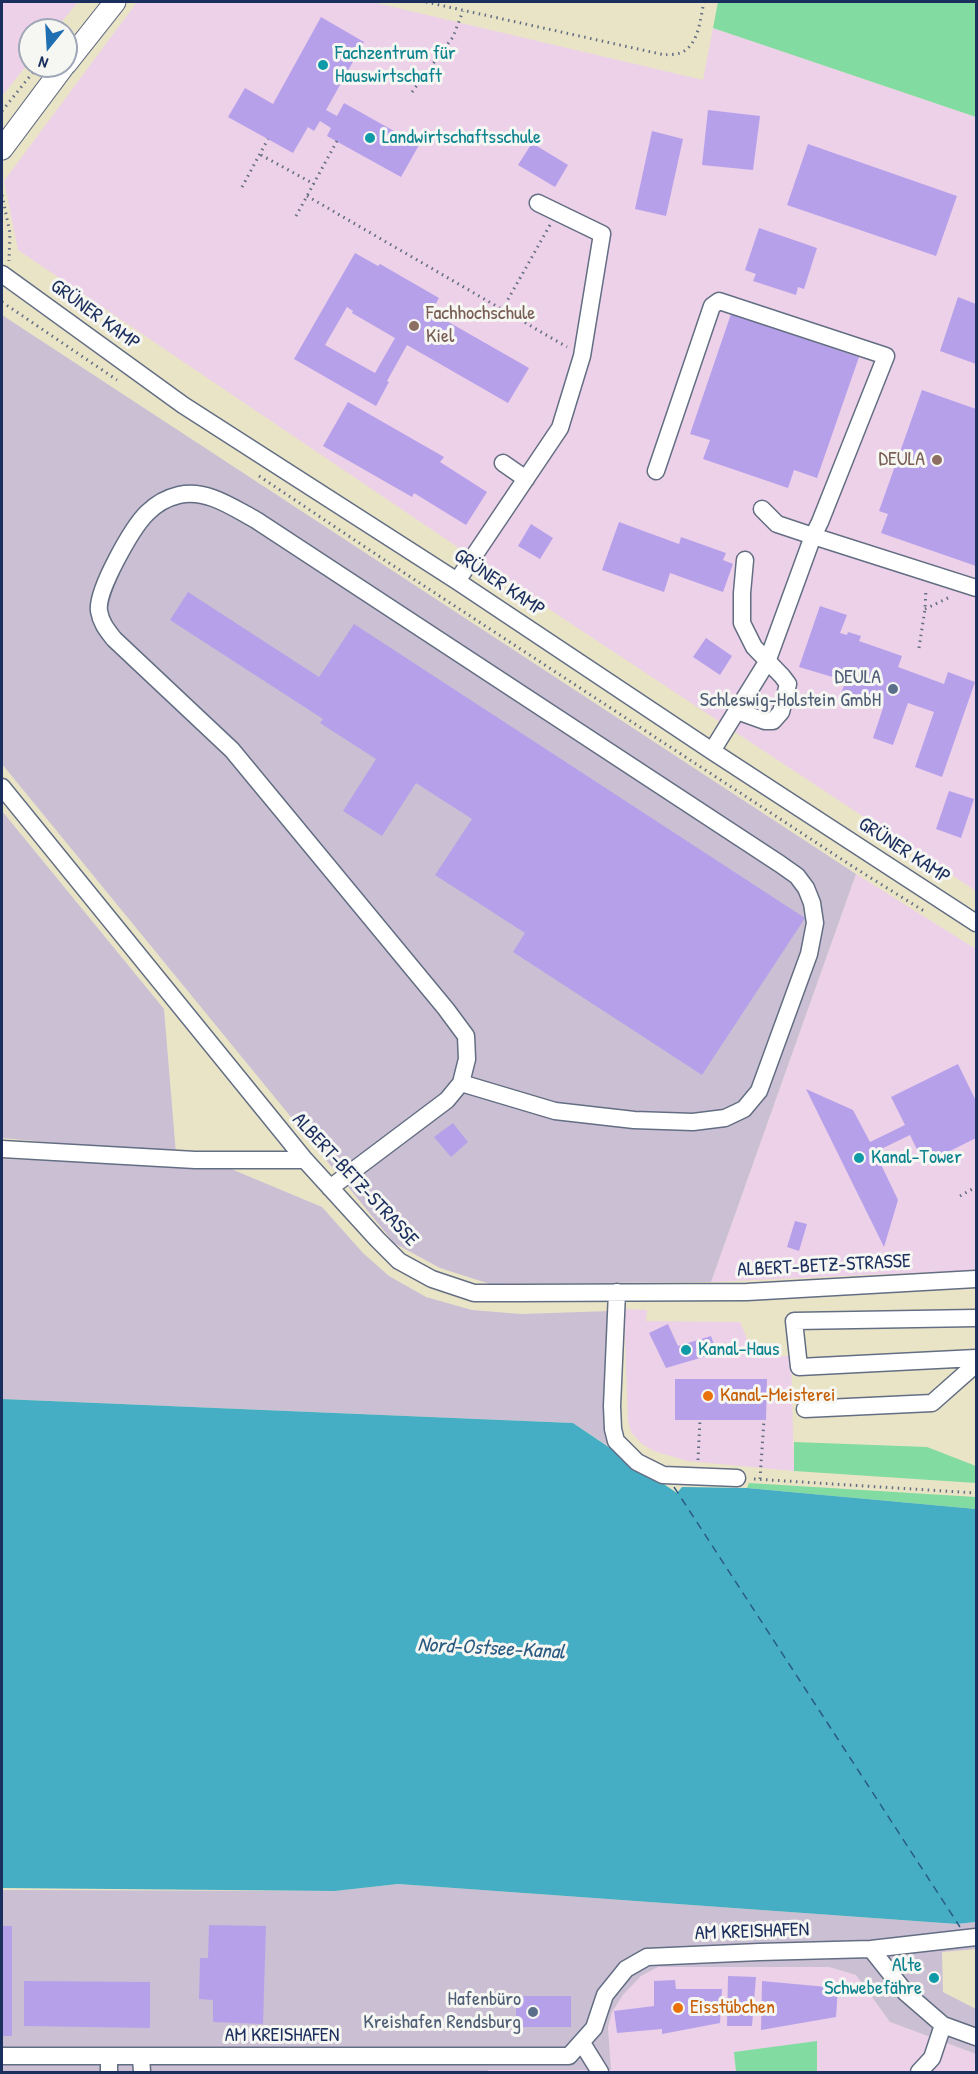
<!DOCTYPE html>
<meta charset="utf-8">
<style>
body{margin:0}
#map{position:relative;width:978px;height:2074px;overflow:hidden;background:#eae4c7;font-family:"Patrick Hand",sans-serif}
canvas{display:block}
.frame{position:absolute;inset:0;border:3px solid #1b2f5e;pointer-events:none}
.north{position:absolute;left:18px;top:18px;width:60px;height:60px;box-sizing:border-box;background:#f6f6f2;border:2px solid #9ea6b7;border-radius:50%;rotate:198deg;font-size:16px;font-weight:700;line-height:24px;text-align:center;color:#1b2f5e}
.north::after{content:'';display:block;margin:auto;width:21px;height:27px;background:#1f6fb2;clip-path:polygon(50% 0,100% 100%,50% 72%,0 100%)}
</style>
<div id="map">
<canvas width="978" height="2074"></canvas>
<div class="frame"></div>
<div class="north">N</div>
</div>
<script>
const ctx = document.querySelector('canvas').getContext('2d');
ctx.lineJoin = 'round';
function fillPath(path, color) { ctx.fillStyle = color; ctx.fill(path, 'evenodd'); }
function strokePath(path, color, width, dash) { ctx.strokeStyle = color; ctx.lineWidth = width; ctx.lineCap = dash ? 'butt' : 'round'; ctx.setLineDash(dash || []); ctx.stroke(path); }
function write(font, color, halo, rows, align = 'center') {
  ctx.font = font + ' "Patrick Hand",sans-serif'; ctx.lineWidth = 6; ctx.setLineDash([]); ctx.textBaseline = 'middle'; ctx.strokeStyle = halo; ctx.fillStyle = color; for (const [text, x, y, turn = 0] of rows) {
    ctx.save(); ctx.translate(x, y); ctx.rotate((+turn || 0) * Math.PI / 180); ctx.textAlign = isNaN(turn) ? turn : align; if (halo) ctx.strokeText(text, 0, 0); ctx.fillText(text, 0, 0); ctx.restore();
  }
}
const built = new Path2D(`
 M2,2H78L55,30H30V61L2,96Z
 M137,2H372L703,80L713,28L976,117V891L567,621L18,250L4,181Z
 M856,874L976,949V1270L711,1282Z
 M624,1309L647,1310L646,1321L740,1322L755,1357L791,1356L794,1471L687,1461L654,1451L642,1444L631,1432L628,1421Z
 M658,1967H829L856,1975L890,2022L976,2054V2072H817V2042L734,2052L736,2072H488L487,2070H610L608,2027L612,2012L623,1995L641,1976Z`);
const industrial = new Path2D(`
 M2,315L856,874L711,1282L490,1284L440,1268L394,1243L2,764Z
 M2,811L164,1009L176,1154L2,1138Z
 M2,1159L224,1166L322,1207L363,1253L389,1276L426,1297L472,1310L521,1314L610,1311L608,1446L573,1423L2,1399Z
 M398,1884L957,1924L976,1922V1949L942,1952L943,1992L976,2009V2054L890,2022L856,1975L829,1967H658L641,1976L623,1995L612,2012L608,2027L611,2070H488V2072H2V1890L335,1891Z`);
const green = new Path2D(`
 M718,2H976V117L713,28Z
 M794,1442L927,1447L976,1466V1483L794,1471Z
 M749,1483L976,1497V1509L747,1488Z
 M817,2041V2072H736L734,2052Z`);
const water = new Path2D(`
 M2,1399L573,1423L677,1493L682,1487L747,1488L976,1509V1922L957,1924L398,1884L335,1891L2,1888Z`);
const ferry = new Path2D(`
 M674,1487L960,1927`);
const building = new Path2D(`
 M321,17L364,42L326,110L337,116L344,103L419,145L401,177L327,136L331,128L320,121L314,131L308,127L293,153L228,117L245,88L273,104Z
 M708,110L760,116L753,170L702,165Z
 M652,131L683,139L666,216L635,209Z
 M532,143L568,165L555,187L518,165Z
 M808,144L957,196L936,256L787,205Z
 M759,228L817,248L804,289L798,287L796,295L753,281L756,274L745,270Z
 M355,253L378,266L380,264L439,298L431,312L529,368L508,403L407,345L387,381L389,382L376,406L294,359ZM347,307L353,311L352,313L395,338L375,373L325,345Z
 M958,297L976,304V364L940,351Z
 M731,314L859,357L817,478L794,470L788,488L703,459L710,440L690,434Z
 M922,390L976,409V566L881,533L888,514L879,511Z
 M348,402L444,457L440,462L487,492L466,525L414,493L412,497L323,446Z
 M619,522L679,544L681,537L726,553L723,560L733,564L723,592L670,573L664,592L602,570Z
 M531,524L553,538L540,559L518,546Z
 M188,592L319,677L354,624L805,918L702,1075L513,952L525,933L435,875L472,819L416,783L382,836L343,811L376,759L320,723L323,719L170,620Z
 M820,606L847,615L840,633L847,635L848,632L861,636L859,641L902,656L898,667L944,684L948,672L975,682L942,777L915,767L934,712L908,703L893,745L873,738L883,708L841,693L846,681L799,667Z
 M706,638L732,656L720,675L693,657Z
 M949,791L974,799L961,838L936,829Z
 M958,1064L976,1101V1138L924,1164L910,1135L875,1152L898,1200L884,1247L806,1089L853,1110L870,1142L905,1125L891,1097Z
 M453,1123L468,1142L451,1157L434,1137Z
 M795,1221L807,1224L799,1251L787,1247Z
 M668,1324L678,1346L711,1336L717,1353L666,1368L649,1333Z
 M675,1379H767L766,1420H675Z
 M209,1925L266,1926L263,2024L213,2022V2000L199,1999L200,1958H208Z
 M2,1926H12V2036H2Z
 M728,1976L756,1977L752,2026H727Z
 M675,1980L676,1989H722L720,2023L662,2034V2029L617,2033L614,2011L654,2006V1981Z
 M24,1981L150,1982V2028L24,2026Z
 M762,1981L838,1988L836,2017L761,2030Z
 M516,1996H571V2027H516Z`);
const path = new Path2D(`
 M426,2L665,55C669,54 676,55 680,53C699,46 700,19 704,2
 M412,92L453,37L463,11
 M2,111L38,66
 M261,155L314,184
 M242,187L268,139
 M2,195L10,233L9,261
 M307,196L567,347
 M296,216L337,141
 M2,302L117,380
 M502,310L550,225
 M259,476L383,559L855,868L924,911
 M925,609L950,597
 M919,648L925,609L926,589
 M960,1196L976,1187
 M698,1460L700,1420
 M754,1479L976,1493
 M760,1479L764,1420`);
const minor = new Path2D(`
 M2,274L183,405L457,581L712,751L976,923
 M503,463L526,479
 M656,471L712,306L719,301L886,356L820,522L813,536L777,524L762,509
 M457,581L560,428L582,356L602,234L538,203
 M737,711L765,721H773L781,712L788,684L782,676L754,647L742,623V593L745,560
 M712,751L767,662L813,536L976,588
 M2,787L305,1160L377,1239L399,1261L432,1279L474,1293H516L747,1292L976,1279
 M2,1149L195,1160H305
 M330,1188L447,1100L461,1083L467,1059L466,1036L446,1009L232,750L114,639C107,630 101,623 99,611C96,591 132,528 147,513C156,504 166,498 179,495C207,489 232,507 256,520L780,864L797,876L806,888L812,903L815,923L809,954L759,1091L744,1109L725,1118L693,1122L634,1120L555,1111L461,1083
 M617,1292L612,1406L613,1429L616,1441L637,1462L663,1475L737,1478
 M976,1318L794,1321L799,1367L976,1358
 M805,1409L932,1403L976,1364
 M871,1949L906,1993L943,2025L976,2037
 M582,2043L600,2072
 M2,2056H569L594,2028L605,1995L626,1969L647,1957L759,1952L871,1949L976,1937
 M109,2056V2072
 M141,2057L142,2072
 M919,2072L932,2058L943,2025`);
const major = new Path2D(`
 M66,64L115,2
 M2,149L64,66`);
const markers = [
 [323,65,6,"#0f9aa8"],
 [370,138,6,"#0f9aa8"],
 [414,326,6,"#8d6e63"],
 [937,460,6,"#8d6e63"],
 [893,689,6,"#5c6f8a"],
 [859,1158,6,"#0f9aa8"],
 [686,1350,6,"#0f9aa8"],
 [708,1396,6,"#e8710a"],
 [934,1978,6,"#0f9aa8"],
 [678,2008,6,"#e8710a"],
 [533,2012,6,"#5c6f8a"]
];
const cultureNames = [
 ["Fachzentrum für",335,54],
 ["Hauswirtschaft",335,77],
 ["Landwirtschaftsschule",382,138],
 ["Kanal-Tower",871,1158],
 ["Kanal-Haus",698,1350],
 ["Alte",922,1966,"right"],
 ["Schwebefähre",922,1989,"right"]
];
const educationNames = [
 ["Fachhochschule",426,314],
 ["Kiel",426,337],
 ["DEULA",925,460,"right"]
];
const streetNames = [
 ["GRÜNER KAMP",95,315,36],
 ["GRÜNER KAMP",499,583,34],
 ["GRÜNER KAMP",904,851,33],
 ["ALBERT-BETZ-STRASSE",355,1180,47],
 ["ALBERT-BETZ-STRASSE",824,1266,-3],
 ["AM KREISHAFEN",752,1932,-2],
 ["AM KREISHAFEN",282,2036]
];
const serviceNames = [
 ["DEULA",881,678],
 ["Schleswig-Holstein GmbH",881,701],
 ["Hafenbüro",521,2000],
 ["Kreishafen Rendsburg",521,2023]
];
const foodNames = [
 ["Kanal-Meisterei",720,1396],
 ["Eisstübchen",690,2008]
];
const waterNames = [
 ["Nord-Ostsee-Kanal",491,1649,3]
];
fillPath(built, '#ecd1e9');
fillPath(industrial, '#cbbfd4');
fillPath(green, '#82dca2');
fillPath(water, '#45aec4');
strokePath(ferry, '#2a5b82', 1.5, [8, 6]);
fillPath(building, '#b7a0ea');
strokePath(minor, '#636e83', 19);
strokePath(major, '#636e83', 23);
strokePath(path, '#636e83', 3, [1.5, 4.5]);
strokePath(minor, '#fff', 16);
strokePath(major, '#fff', 21);
for (const [x, y, r, color] of markers) { const dot = new Path2D(); dot.arc(x, y, r, 0, 2 * Math.PI); ctx.fillStyle = color; ctx.fill(dot); strokePath(dot, '#f6f6f2', 2); }
write('20px', '#0d838f', '#f6f6f2', cultureNames, 'left');
write('20px', '#785e54', '#f6f6f2', educationNames, 'left');
write('20px', '#1b2f5e', '#f6f6f2', streetNames);
write('20px', '#4e5e75', '#f6f6f2', serviceNames, 'right');
write('20px', '#c56008', '#f6f6f2', foodNames, 'left');
write('italic 21px', '#2a5b82', '#f6f6f2', waterNames);
</script>
